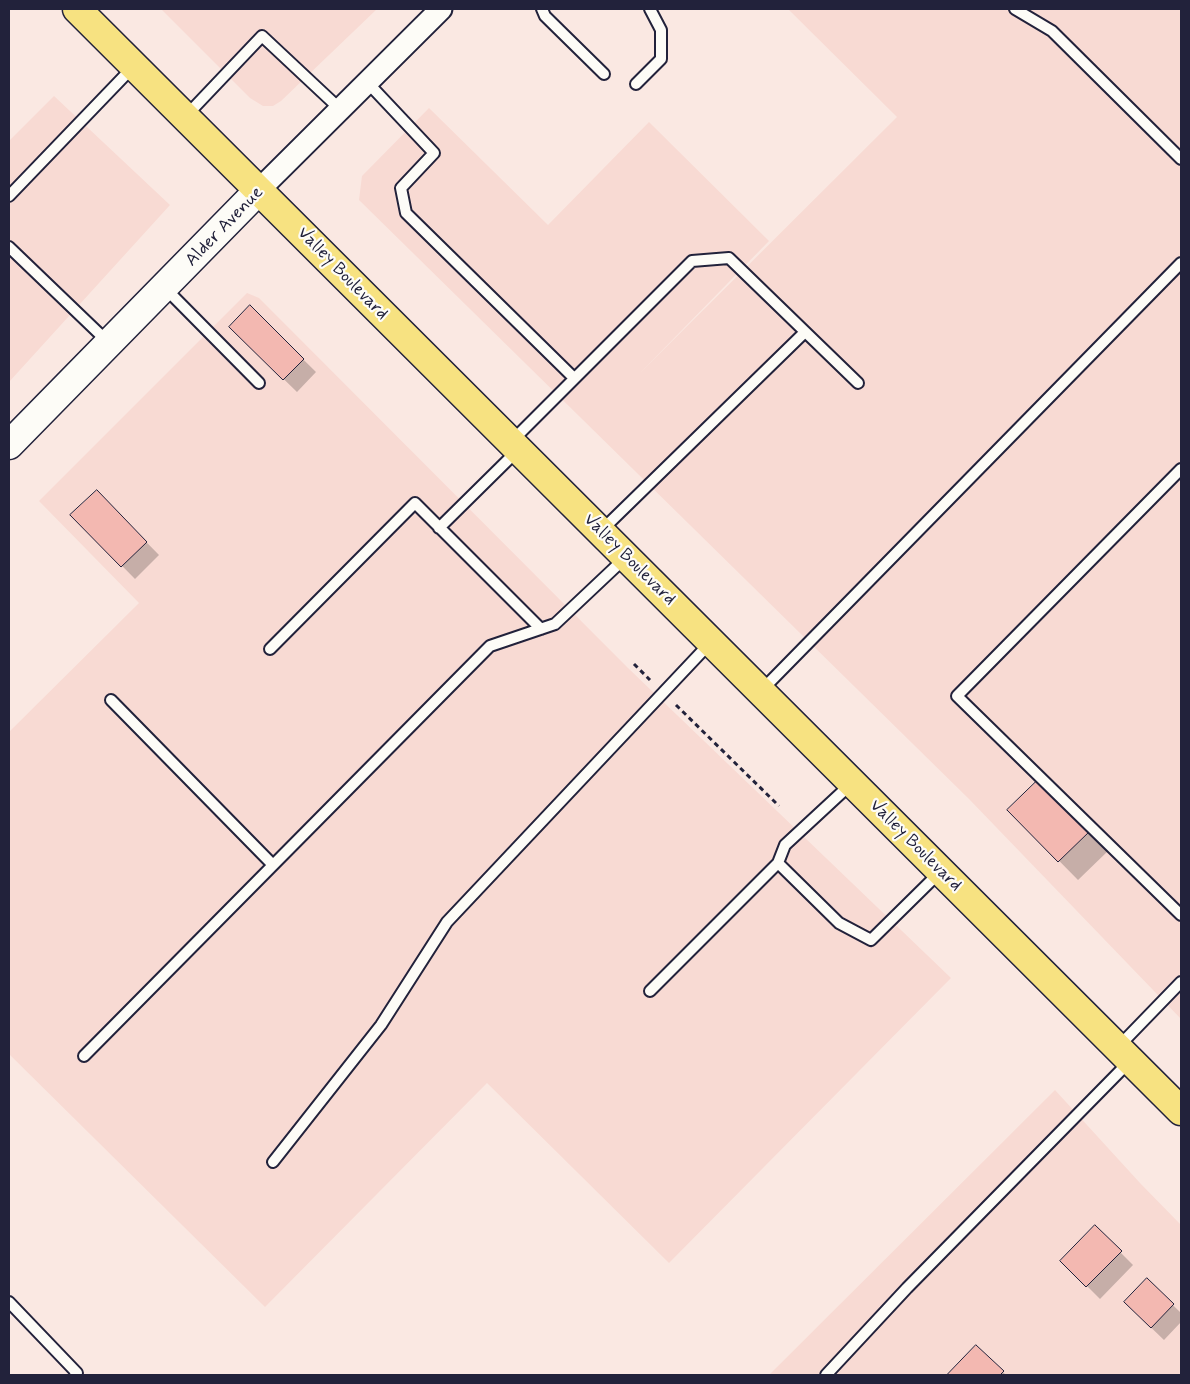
<!DOCTYPE html>
<style>
body{margin:0}
#map{position:relative;width:1190px;height:1384px;overflow:hidden;background:#fae8e2;font-family:Mynerve,sans-serif}
canvas{display:block}
.frame{position:absolute;inset:0;border:10px solid #22223b;pointer-events:none}
</style>
<div id="map">
<canvas width="1190" height="1384"></canvas>
<div class="frame"></div>
</div>
<script>
const ctx = document.querySelector('canvas').getContext('2d');
ctx.lineJoin = 'round';
function fillPath(path, color) { ctx.fillStyle = color; ctx.fill(path, 'evenodd'); }
function strokePath(path, color, width, dash) { ctx.strokeStyle = color; ctx.lineWidth = width; ctx.lineCap = dash ? 'butt' : 'round'; ctx.setLineDash(dash || []); ctx.stroke(path); }
function write(font, color, halo, rows, align = 'center') {
  ctx.font = font + ' Mynerve,sans-serif'; ctx.lineWidth = 4.5; ctx.setLineDash([]); ctx.textBaseline = 'middle'; ctx.strokeStyle = halo; ctx.fillStyle = color; for (const [text, x, y, turn = 0] of rows) {
    ctx.save(); ctx.translate(x, y); ctx.rotate((+turn || 0) * Math.PI / 180); ctx.textAlign = isNaN(turn) ? turn : align; if (halo) ctx.strokeText(text, 0, 0); ctx.fillText(text, 0, 0); ctx.restore();
  }
}
const built = new Path2D(`
 M161,9H377L281,101L273,106H263L250,98Z
 M788,9H1181V1019L969,799L359,200L362,176L429,108L548,225L649,122L769,241L640,373L897,117Z
 M54,96L170,205L9,382V141Z
 M247,293L259,298L628,668L951,978L669,1263L487,1083L265,1307L9,1054V732L139,603L39,501Z
 M1055,1090L1140,1183L1181,1225V1375H769Z`);
const shadow = new Path2D(`
 M250,307L316,372L297,392L230,327Z
 M97,492L159,555L135,579L72,515Z
 M1039,781L1108,851L1078,880L1009,810Z
 M1095,1227L1133,1265L1100,1299L1062,1261Z
 M1147,1280L1181,1313V1322L1164,1340L1138,1315Z
 M976,1346L1006,1375H949Z`);
const building = new Path2D(`
 M250,305L304,359L283,380L229,327Z
 M97,490L147,542L121,567L70,515Z
 M1039,779L1090,831L1058,862L1007,810Z
 M1095,1225L1122,1251L1086,1287L1060,1261Z
 M1147,1278L1174,1304L1151,1328L1124,1302Z
 M976,1345L1004,1371L1000,1375H947Z`);
const path = new Path2D(`
 M634,664L650,680
 M676,705L779,806`);
const lane = new Path2D(`
 M542,9L545,16L604,74
 M1015,9L1052,31L1181,159
 M368,83L434,153L401,188L406,213L574,378
 M636,84L661,59V30L650,9
 M186,116L262,36L341,110
 M9,196L133,67
 M9,247L109,343
 M165,288L259,383
 M512,441L692,261L729,258L858,383
 M1181,469L957,696L1181,915
 M439,528L518,450
 M602,530L805,332
 M270,649L415,503L541,629
 M761,691L1181,263
 M111,700L273,865
 M852,783L785,845L778,863L839,923L871,940L940,872
 M650,991L778,863
 M1119,1046L1181,982
 M84,1056L490,646L555,624L625,558
 M273,1162L381,1025L447,922L710,643
 M9,1302L77,1373L75,1375
 M826,1375L907,1288L1130,1061`);
const street = new Path2D(`
 M259,190L441,9`);
const secondary = new Path2D(`
 M9,445L259,190`);
const primary = new Path2D(`
 M77,9L1181,1111`);
const streetNames = [
 ["Alder Avenue",225,227,-46],
 ["Valley Boulevard",342,274,46],
 ["Valley Boulevard",629,560,45],
 ["Valley Boulevard",915,846,45]
];
fillPath(built, '#f8dad3');
fillPath(shadow, '#0003');
fillPath(building, '#f3b8b1');
strokePath(building, '#22223b', 1);
strokePath(lane, '#22223b', 14);
strokePath(street, '#22223b', 25);
strokePath(secondary, '#22223b', 31);
strokePath(primary, '#22223b', 31);
strokePath(path, '#22223b', 3, [5, 4]);
strokePath(lane, '#fdfcf7', 10);
strokePath(street, '#fdfcf7', 21);
strokePath(secondary, '#fdfcf7', 28);
strokePath(primary, '#f7e281', 28);
write('18px', '#22223b', '#fdfcf7', streetNames);
</script>
